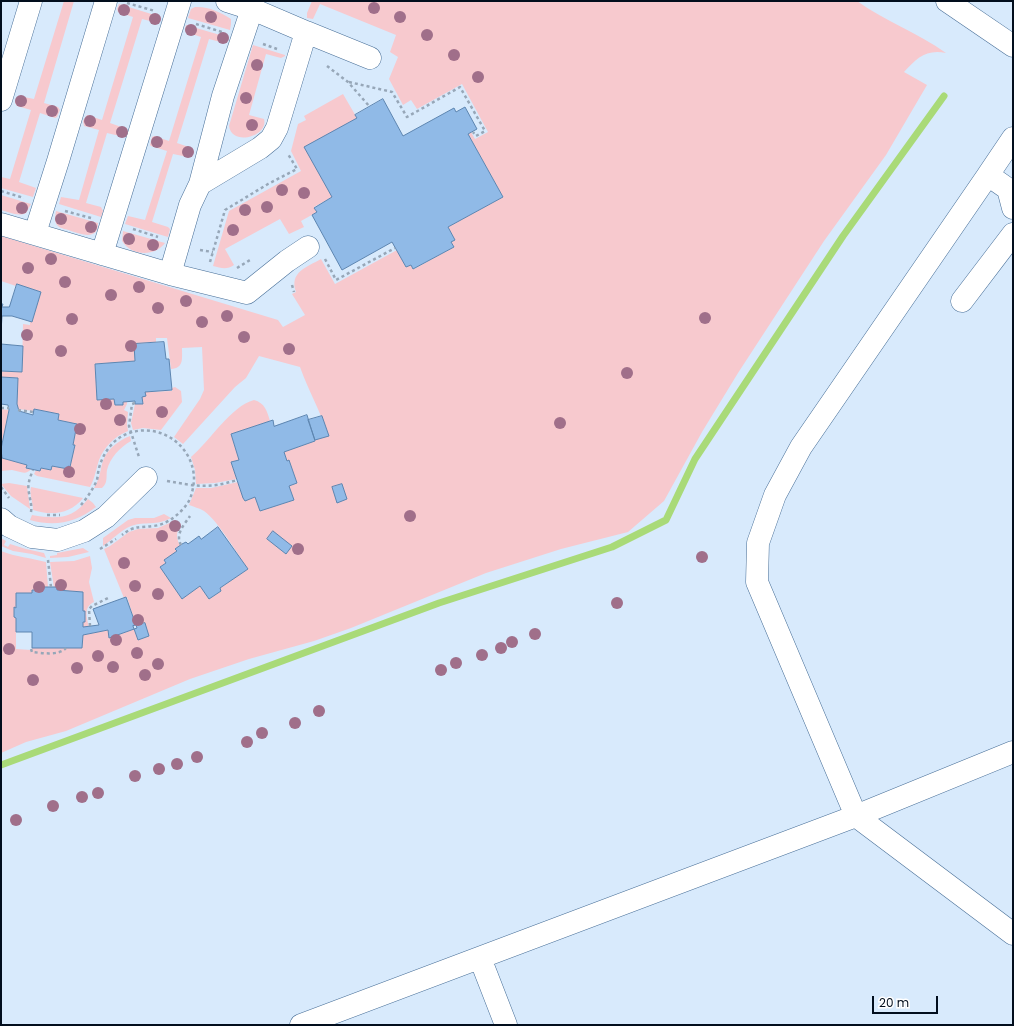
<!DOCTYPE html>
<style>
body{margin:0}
#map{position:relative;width:1014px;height:1026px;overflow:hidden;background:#d8eafc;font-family:Poppins,sans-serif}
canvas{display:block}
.frame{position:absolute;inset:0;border:2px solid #020e1d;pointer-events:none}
.scale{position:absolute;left:872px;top:996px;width:66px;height:18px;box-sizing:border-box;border:2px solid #020e1d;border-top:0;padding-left:5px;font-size:12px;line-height:14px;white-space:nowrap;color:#020e1d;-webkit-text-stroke:3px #fff;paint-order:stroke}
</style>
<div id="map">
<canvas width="1014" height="1026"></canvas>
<div class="frame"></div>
<div class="scale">20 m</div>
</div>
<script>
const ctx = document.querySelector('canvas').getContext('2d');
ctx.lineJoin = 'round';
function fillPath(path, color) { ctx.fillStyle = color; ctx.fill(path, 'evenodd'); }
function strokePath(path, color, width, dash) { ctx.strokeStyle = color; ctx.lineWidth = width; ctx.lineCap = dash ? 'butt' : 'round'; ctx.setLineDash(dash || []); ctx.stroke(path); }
const green = new Path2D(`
 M64,1H74L44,103L58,107L60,110L57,117L55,118L40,113L19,182L36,188L33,197L1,188V177L10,179L31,110L17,106L15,103V100L19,96L34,99Z
 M312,1H857C885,21 918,33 946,53C926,49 917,58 904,72L927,85L886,155L824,241L738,373L702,432L664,501L628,532L561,549L486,573L351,628L314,641L249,659L190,679L66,731L26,742L1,753V551C16,557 31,558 46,562L48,587H43V590H32V593H16V608H14V617L16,618V649L31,650L32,648H82L83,635L108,630L110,638L134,629L138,640L149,636L145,623L136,626L127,597L124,598L104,549L110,546L129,532L138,529L158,528L174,521L181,524C176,532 176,537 180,546L175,549L177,551L164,561L166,563L160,567L182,598L200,586L209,599L221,591L220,588L248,569C236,552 219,522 204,511C199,508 194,507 189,505L196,488H211L238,482L245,501L255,497L260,511L294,500L289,486L297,483L289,461H287L284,452L315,441V440L328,435C321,412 308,390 300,367L259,356L246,378L235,387L183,444L174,437L200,399L204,390L202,347L182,348C182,359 184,368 171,369L167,338H156V342L134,344L135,361L95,364L97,400L114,399L115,405H123V402H127V404L124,410L128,412L127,424L128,431C115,436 104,447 99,460C96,469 95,478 90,487L37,476L34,474L36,470L40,471L41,468L51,470L52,466L68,469V466H70L75,445H73L77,424L58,420L59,414L34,409V411L18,409L17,404L18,378L1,377V371L22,372L23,324L30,325V322H32L41,292L17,284L16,286L1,281V236L278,320L283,327L305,315L292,294L296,292C289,272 307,267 321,259L335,284L397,250L406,267L411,265L414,269L454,247L451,242L455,240L448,227L503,197L468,134L471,132L475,139L488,132L462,84L417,109L411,100L403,105L389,79L398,57L390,52L396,35L320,4L313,19L307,18V13Z
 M119,4L161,17L158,23L142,19L110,123L127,129L124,137L107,133L86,203L101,207L103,211L101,217L59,204L61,197L79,200L99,130L84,126L83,121L87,115L102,120L133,17L118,12L117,9Z
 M195,7C207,6 221,12 231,19V24L230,30L188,18L191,9Z
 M186,25L227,37V41L224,43L209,39L177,143L192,148L193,149L192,157H188L173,154L152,222L168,227L170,229L168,237L125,224L128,216L145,220L167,151L151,146L150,145L152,137L154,136L169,141L201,37L186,32L185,30Z
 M253,45L285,55V56L281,58L266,54L249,115L264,119C269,136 232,147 229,126Z
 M343,94L357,118L332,197L314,207L317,212L301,221L304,227L289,234L280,219L225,249L234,265C227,270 221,268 213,266L229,211L301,171L291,151L298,124L306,120L304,116Z
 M1,195L31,204L26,213C18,217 9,212 1,210Z
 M56,211L98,223C98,241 81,234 71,231C67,229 61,229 58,226C54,223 55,216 56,211Z
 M123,231L165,243C155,257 131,256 122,241Z
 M175,387L181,391L182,402L161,430L143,428L133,430L131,423L135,404H143L142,397L145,396V392L172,391V388Z
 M254,400C265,403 267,411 270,421L231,434L239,460L231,462L237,479L215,483L196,484L195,470L191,457C210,441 231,406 254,400Z
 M1,409L9,410L1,449Z
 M130,436L131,441C120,447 110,458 107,470C106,477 108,483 102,488H94C99,480 100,473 102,464C105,451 117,441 130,436Z
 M1,455H3L2,458L27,465L26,468L31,469C26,476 19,471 12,470C8,470 4,471 1,471Z
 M9,483L27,486L30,509L11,496L1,484Z
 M31,487L83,498C71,514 51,516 33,510C33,502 29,494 31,487Z
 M88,499L93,503L96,507C75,523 55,527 30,520L32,515C56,519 72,520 88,499Z
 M164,514L171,518C156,526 146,521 131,526C121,530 112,540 103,546V538L128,520L135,518H154Z
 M1,538L6,541L4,545L8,547L10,544L26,549L44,553L46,558L32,554L13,551L1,546Z
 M83,548L89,552L68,557L50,558V556L57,555V553Z
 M90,556L92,568L89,582L94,602C83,607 87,618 89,627H83V622H85V611H83V592L57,590V587L54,588L50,562L74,561Z`);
const stream = new Path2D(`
 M1,765L439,603L612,547L666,520L695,459L843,236L944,96`);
const building = new Path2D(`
 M383,99L403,136L454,108L456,112L465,107L477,129L468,134L503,197L448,227L455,240L451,242L454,247L413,269L411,265L406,267L392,242L342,270L312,215L317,212L314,208L332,197L304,147L357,118L355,115Z
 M17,284L41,292L32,322L12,316H2L1,332V304H3L2,307H9Z
 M164,342L166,359H169L172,390L145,392L146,396L142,397L143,404H135V401L123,402V405H115L114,399L97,400L95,364L135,361L134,344Z
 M1,344L23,346L22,372L1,371Z
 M1,377L18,378L17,404L19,411L33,415L34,409L59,414L58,420L77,424L73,445H75L70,467L68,466V469L52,466L51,470L41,468L40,471L26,468L27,465L2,458L1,449L9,410L8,405L1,404Z
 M307,415L315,441L284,452L287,461L289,460L297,483L289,486L294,500L260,511L255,497L245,501L243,498L231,462L239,460L231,434L273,420L274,426Z
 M322,416L329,436L315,440L308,420Z
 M342,484L347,499L337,503L332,487Z
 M218,527L248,569L220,588L221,591L209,599L200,586L182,599L160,567L166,563L164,560L177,551L175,549L182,544L186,542L188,544L199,536L201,539Z
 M273,531L292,546L286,554L267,539Z
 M43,587H57V590L83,592V611H85V622H83V627L99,625L93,609L126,597L137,628L109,638L108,630L83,635L82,648H32V632H16V618L14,617V607L16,608V593H32V590H43Z
 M145,623L149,636L138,640L133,626Z`);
const path = new Path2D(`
 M127,3L155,11
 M196,24L222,32
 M263,44L277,49
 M327,66L348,82L370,107
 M349,82L392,92L407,117L460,87L485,131L476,136L473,132
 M1,191L24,198
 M65,211L91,218
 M133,229L158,237
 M200,250L213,252
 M325,259L336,280L395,248
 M210,262L225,210L268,184L297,169L288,154
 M237,268L250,260
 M292,285L294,292
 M135,403L132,404L129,426L139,457
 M1,408H9
 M18,410L33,412
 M167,481C195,486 209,489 237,480
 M1,487L9,498
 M81,505C87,498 93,489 97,480C98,475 98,470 100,465C103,455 110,444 119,438C152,417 195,442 194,481C193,488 192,497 187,504C179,515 166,525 153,526C138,528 135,525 122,535
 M31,512C32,505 30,500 29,493C27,485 30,477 33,470
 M47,515H60
 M181,545C175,534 184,525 190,516
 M100,549L116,539
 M48,560L51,587
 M90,626L89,609L92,606L108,598
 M31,649L32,652C42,653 59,656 66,648`);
const minor = new Path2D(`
 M227,1L252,9L306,32L277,128L271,139L260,148L200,184L190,205L170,274L247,293L287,261L308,247
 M306,32L370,58
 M1,100L31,1
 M1013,138L988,175L1008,189L1013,208
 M988,175L801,447L775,495L758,543L757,582L856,816L1013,934
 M200,184L223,96L252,9
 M1,224L170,274
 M35,233L58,161L106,1
 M102,254L180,1
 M962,301L1013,234
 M1,519L9,526L32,537L58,540L84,531L106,517L146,478
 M480,958L506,1025
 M301,1025L856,816L1013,752`);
const major = new Path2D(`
 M947,1L1013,46`);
const trees = [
 [374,8],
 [124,10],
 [211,17],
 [400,17],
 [155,19],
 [191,30],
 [427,35],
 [223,38],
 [454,55],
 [257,65],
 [478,77],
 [246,98],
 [21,101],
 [52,111],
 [90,121],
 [252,125],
 [122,132],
 [157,142],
 [188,152],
 [282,190],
 [304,193],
 [267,207],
 [22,208],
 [245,210],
 [61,219],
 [91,227],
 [233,230],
 [129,239],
 [153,245],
 [51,259],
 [28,268],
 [65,282],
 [139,287],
 [111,295],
 [186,301],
 [158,308],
 [227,316],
 [705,318],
 [72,319],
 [202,322],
 [27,335],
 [244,337],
 [131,346],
 [289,349],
 [61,351],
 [627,373],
 [106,404],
 [162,412],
 [120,420],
 [560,423],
 [80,429],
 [69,472],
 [410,516],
 [175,526],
 [162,536],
 [298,549],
 [702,557],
 [124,563],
 [61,585],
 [135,586],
 [39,587],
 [158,594],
 [617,603],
 [138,620],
 [535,634],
 [116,640],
 [512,642],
 [501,648],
 [9,649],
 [137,653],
 [482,655],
 [98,656],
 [456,663],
 [158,664],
 [113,667],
 [77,668],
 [441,670],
 [145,675],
 [33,680],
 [319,711],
 [295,723],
 [262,733],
 [247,742],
 [197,757],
 [177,764],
 [159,769],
 [135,776],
 [98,793],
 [82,797],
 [53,806],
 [16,820]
];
fillPath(green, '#f7c9ce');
strokePath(stream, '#a9da78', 7);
fillPath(building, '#90bae7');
strokePath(building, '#5d85b0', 1);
strokePath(minor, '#476e97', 23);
strokePath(major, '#476e97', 23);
strokePath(path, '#97a7b8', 2.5, [3, 3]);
strokePath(minor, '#fff', 22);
strokePath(major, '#fff', 22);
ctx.fillStyle = '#a06f8a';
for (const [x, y] of trees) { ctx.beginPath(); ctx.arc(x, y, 6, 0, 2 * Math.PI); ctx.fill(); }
</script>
